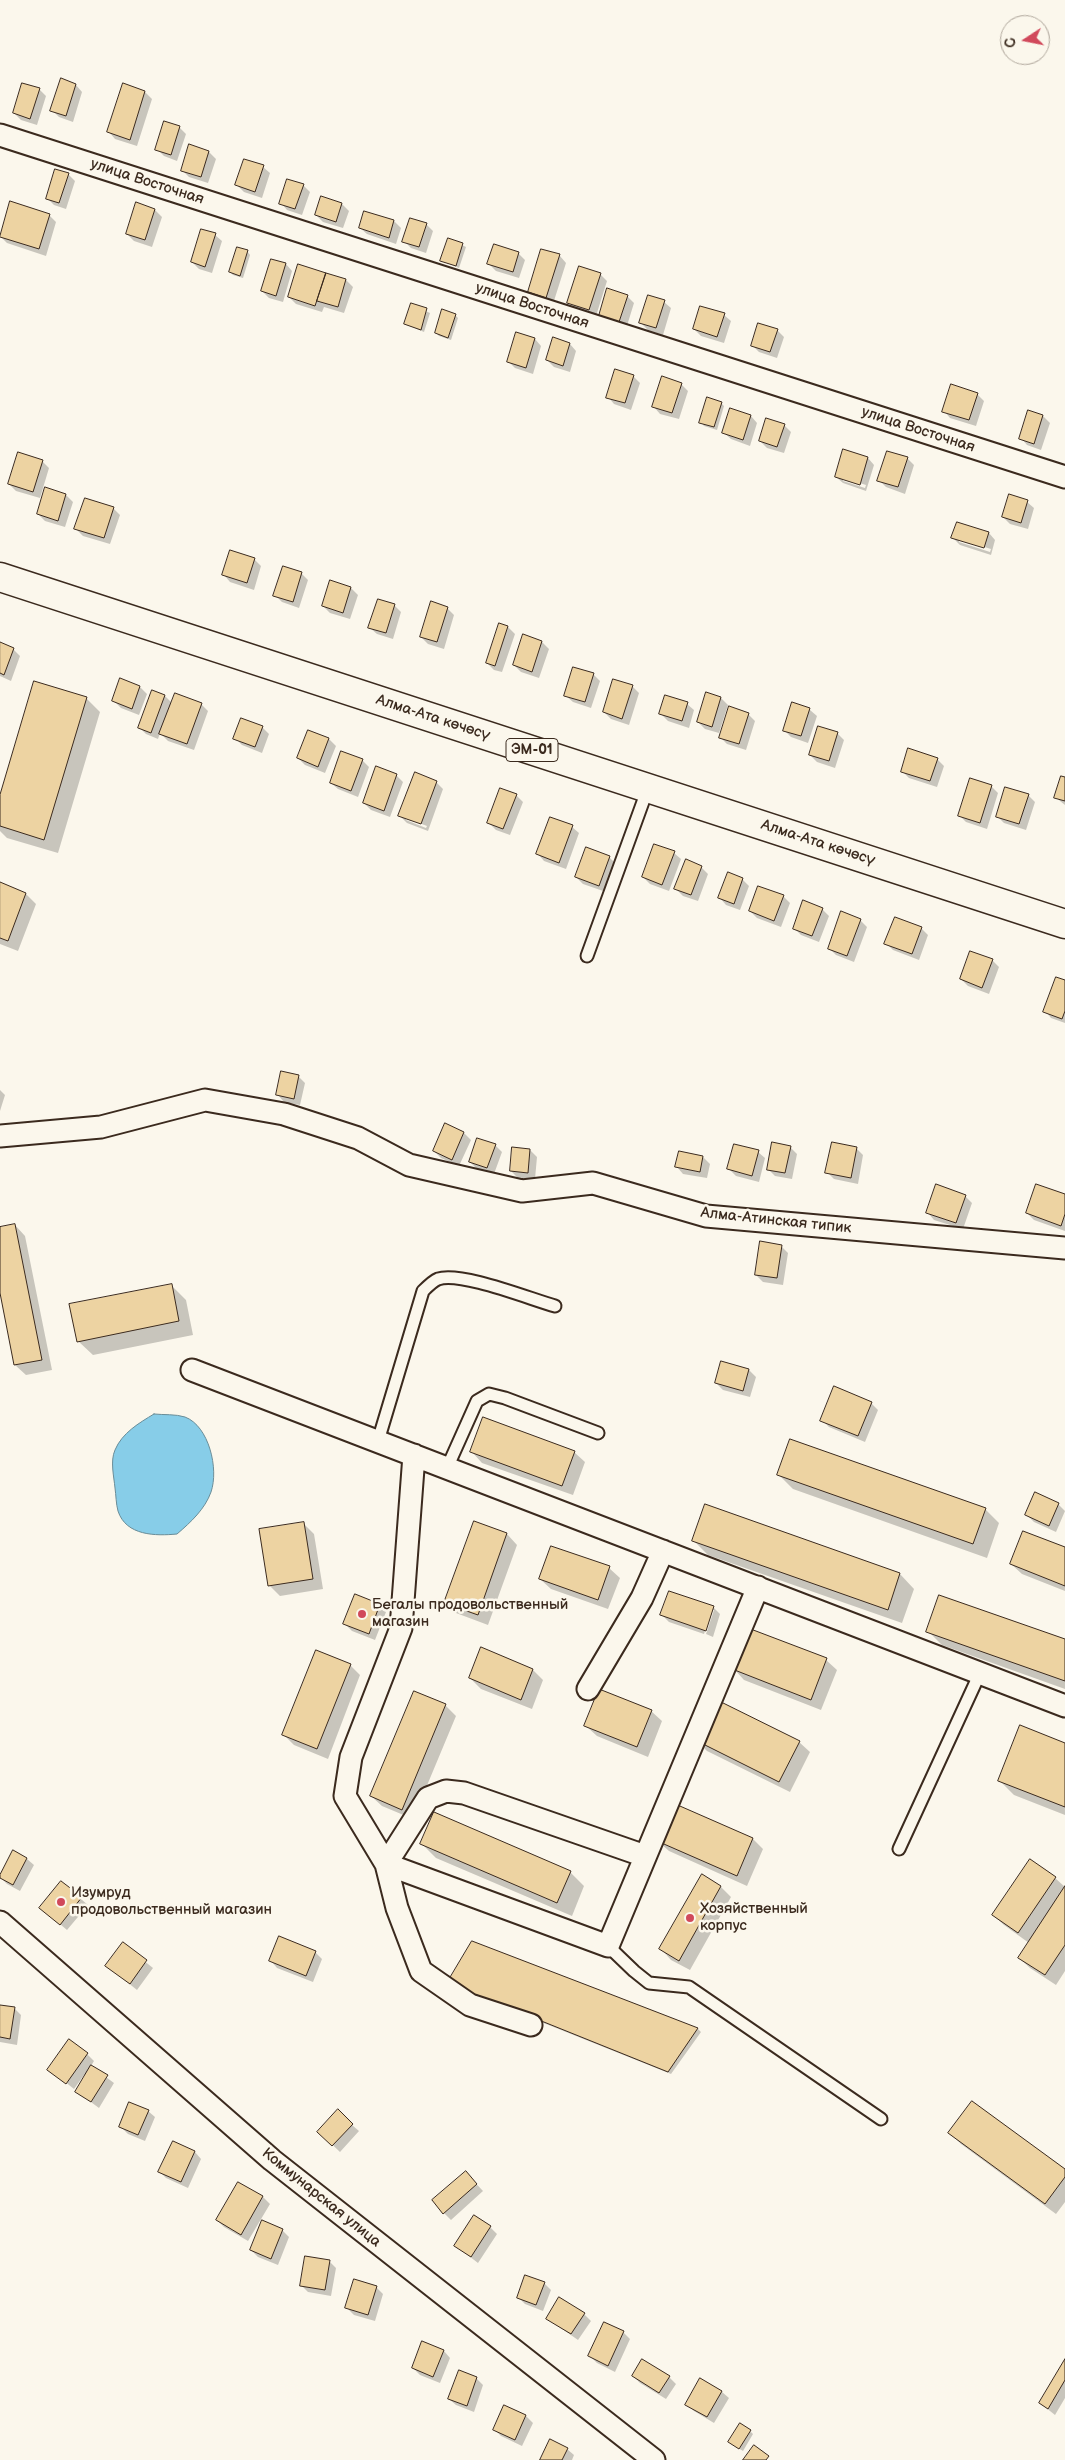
<!DOCTYPE html>
<meta charset="utf-8">
<style>
body{margin:0}
#map{position:relative;width:1065px;height:2460px;overflow:hidden;background:#fbf7ec;font-family:"Balsamiq Sans",sans-serif}
canvas{display:block}
.north{position:absolute;left:1000px;top:15px;width:50px;height:50px;box-sizing:border-box;background:#fbf7ec;border:1px solid #aea59a;border-radius:50%;rotate:259deg;font-size:14px;font-weight:700;line-height:20px;text-align:center;color:#3b2a1e}
.north::after{content:'';display:block;margin:auto;width:18px;height:22px;background:#d1495b;clip-path:polygon(50% 0,100% 100%,50% 72%,0 100%)}
</style>
<div id="map">
<canvas width="1065" height="2460"></canvas>
<div class="north">С</div>
</div>
<script>
const ctx = document.querySelector('canvas').getContext('2d');
ctx.lineJoin = 'round';
function fillPath(path, color) { ctx.fillStyle = color; ctx.fill(path, 'evenodd'); }
function strokePath(path, color, width, dash) { ctx.strokeStyle = color; ctx.lineWidth = width; ctx.lineCap = dash ? 'butt' : 'round'; ctx.setLineDash(dash || []); ctx.stroke(path); }
function write(font, color, halo, rows, align = 'center') {
  ctx.font = font + ' "Balsamiq Sans",sans-serif'; ctx.lineWidth = 5; ctx.setLineDash([]); ctx.textBaseline = 'middle'; ctx.strokeStyle = halo; ctx.fillStyle = color; for (const [text, x, y, turn = 0] of rows) {
    ctx.save(); ctx.translate(x, y); ctx.rotate((+turn || 0) * Math.PI / 180); ctx.textAlign = isNaN(turn) ? turn : align; if (halo) ctx.strokeText(text, 0, 0); ctx.fillText(text, 0, 0); ctx.restore();
  }
}
const water = new Path2D(`
 M154,1414C163,1415 176,1414 185,1417C209,1426 219,1469 211,1492C205,1509 191,1522 177,1534C156,1536 126,1536 118,1511C116,1504 116,1495 115,1488C114,1477 110,1461 115,1450C122,1433 139,1423 154,1414Z`);
const shadow = new Path2D(`
 M76,85L82,92L73,122L59,117L52,110Z
 M123,85L145,92L152,99L137,146L115,139L109,132Z
 M39,89L46,96L37,125L21,120L14,113Z
 M179,127L186,134L177,161L164,156L157,149Z
 M209,152L216,159L208,183L189,177L182,170Z
 M263,167L270,173L262,198L244,192L237,185Z
 M68,174L75,181L66,209L54,205L47,198Z
 M303,185L310,192L302,215L287,210L281,203Z
 M342,204L349,211L343,228L323,222L316,215Z
 M155,210L162,217L152,247L134,241L127,234Z
 M365,212L394,221L401,228L396,244L367,234L360,228Z
 M49,215L56,222L46,256L7,243L0,236Z
 M426,224L433,231L426,253L411,248L404,241Z
 M215,235L222,241L212,273L199,269L192,262Z
 M449,239L466,247L459,268L442,261Z
 M542,250L560,256L566,263L553,304L536,299L529,292Z
 M247,251L250,255L243,278L233,275L230,272Z
 M518,253L525,260L519,278L496,271L489,264Z
 M286,264L292,271L283,302L269,298L262,291Z
 M299,265L346,280L353,287L344,313L324,307L322,312L296,304L289,297Z
 M600,274L607,281L596,316L575,309L568,302Z
 M627,296L634,303L626,329L607,322L600,315Z
 M664,302L671,308L663,335L648,330L641,323Z
 M411,305L430,313L424,332L405,324Z
 M455,315L458,318L451,340L439,336L436,333Z
 M724,315L731,321L724,343L701,336L694,329Z
 M777,330L784,337L777,358L759,352L752,345Z
 M535,339L541,346L533,374L515,368L508,361Z
 M570,344L576,351L570,372L554,367L547,360Z
 M633,376L640,383L631,410L614,404L608,397Z
 M681,384L688,391L679,419L660,414L654,407Z
 M977,394L984,401L976,426L950,418L944,411Z
 M721,403L724,406L717,430L704,426L701,422Z
 M1029,412L1043,416L1050,423L1041,450L1027,445L1021,438Z
 M751,416L757,423L750,446L731,439L724,433Z
 M784,425L791,432L784,453L767,448L760,441Z
 M868,458L874,465L866,491L843,483L836,477ZM843,478L866,485L865,488L843,481Z
 M907,458L914,465L905,494L886,487L879,480Z
 M42,461L49,468L40,498L16,491L9,484Z
 M46,489L66,495L73,502L65,527L45,521L38,514Z
 M1027,502L1034,508L1028,529L1010,524L1003,517Z
 M113,508L120,515L110,544L83,536L76,529Z
 M989,533L995,540L991,555L960,545L953,538ZM959,539L991,549L990,552L959,542Z
 M254,559L261,566L254,590L230,582L224,575Z
 M301,573L308,580L299,608L282,602L275,595Z
 M351,588L358,595L350,619L330,613L323,606Z
 M394,605L401,612L393,639L377,634L370,628Z
 M447,608L454,615L444,649L428,644L421,637Z
 M508,627L515,634L502,672L494,670L487,663Z
 M542,642L549,649L539,678L521,672L514,665Z
 M0,644L13,649L20,656L11,681L0,676Z
 M593,674L600,681L591,708L573,702L566,696Z
 M632,686L639,693L629,725L611,719L604,712Z
 M140,687L147,694L139,715L121,708L114,701Z
 M153,691L165,696L172,703L201,704L208,711L194,750L168,741L160,733L158,739L146,734L139,727Z
 M707,693L721,698L728,705L719,733L705,729L698,722Z
 M86,698L100,712L58,853L7,838L0,831V800Z
 M687,704L694,710L689,728L668,721L661,714Z
 M793,704L810,710L817,716L808,743L791,737L784,730Z
 M748,714L755,721L746,750L727,744L720,737Z
 M262,727L269,734L262,753L242,745L235,738Z
 M837,733L844,740L835,768L817,762L810,755Z
 M329,739L336,746L325,773L305,765L298,758Z
 M937,759L944,766L937,787L909,778L902,771Z
 M362,760L369,767L358,797L338,789L331,783Z
 M396,775L403,782L390,817L371,810L364,803Z
 M1065,779V805L1055,797Z
 M436,782L443,789L428,831L407,823L400,816ZM406,818L427,826L426,828L406,820Z
 M991,786L998,793L987,829L966,822L959,815Z
 M516,795L523,802L510,835L496,830L489,823Z
 M1028,795L1035,802L1026,830L1004,823L997,816Z
 M572,827L579,833L566,869L544,861L538,854Z
 M674,853L681,859L669,891L650,884L643,877Z
 M609,857L616,864L606,892L583,884L576,877Z
 M701,867L708,874L698,901L683,896L676,889Z
 M742,879L749,886L740,910L726,905L720,898Z
 M0,884L26,894L36,904L18,951L0,944Z
 M783,896L790,903L781,927L757,918L750,911Z
 M822,909L829,916L819,942L801,935L794,928Z
 M860,920L867,927L854,962L836,955L829,948Z
 M921,928L928,935L919,960L893,950L886,943Z
 M992,960L999,967L989,994L968,986L961,979Z
 M1065,981V1023L1051,1018L1045,1011Z
 M298,1076L305,1083L300,1105L284,1102L278,1095Z
 M0,1090L5,1095L0,1111Z
 M464,1133L471,1140L459,1166L441,1158L434,1151Z
 M495,1145L502,1152L494,1174L477,1169L470,1162Z
 M790,1147L797,1154L792,1179L775,1176L768,1169Z
 M856,1148L863,1155L858,1184L834,1179L827,1172Z
 M513,1149L530,1150L537,1157L535,1179L518,1178L511,1171Z
 M758,1152L765,1158L759,1182L736,1176L729,1169Z
 M703,1157L710,1164L707,1178L683,1174L677,1167Z
 M1065,1195V1231L1034,1220L1027,1213Z
 M965,1196L972,1203L963,1229L934,1220L928,1213Z
 M15,1225L25,1236L52,1370L26,1375L15,1365L0,1287V1228Z
 M781,1246L788,1253L783,1285L763,1282L756,1275Z
 M172,1286L186,1300L193,1335L93,1355L78,1341Z
 M722,1362L749,1370L756,1377L750,1397L723,1390L716,1383Z
 M871,1403L878,1410L865,1442L829,1427L822,1420Z
 M472,1452H574L585,1462L573,1495L482,1463Z
 M779,1475L985,1509L999,1523L987,1558L793,1489Z
 M1058,1504L1065,1511L1056,1532L1034,1522L1027,1515Z
 M706,1506L900,1574L914,1589L902,1623L708,1555L694,1541Z
 M304,1524L314,1534L323,1589L280,1596L269,1585Z
 M507,1534L517,1545L488,1625L456,1613L446,1603Z
 M1065,1548V1591L1022,1574L1011,1564Z
 M609,1568L620,1578L608,1609L551,1589L540,1579Z
 M380,1605L386,1612L375,1640L352,1631L345,1624Z
 M714,1608L720,1614L713,1637L706,1634L714,1610H712L704,1634L669,1622L662,1615Z
 M928,1631L1065,1641V1689L942,1645Z
 M826,1660L837,1670L821,1710L744,1680L734,1669Z
 M350,1665L360,1675L328,1759L294,1745L284,1735Z
 M533,1670L543,1680L532,1709L481,1689L470,1678Z
 M445,1705L456,1716L413,1819L382,1806L371,1796Z
 M651,1711L662,1721L648,1757L597,1736L586,1726Z
 M696,1740L799,1742L810,1752L790,1792L707,1751Z
 M1065,1744V1815L1014,1795L1000,1781Z
 M753,1839L763,1849L747,1886L669,1851L658,1841Z
 M422,1844L570,1872L584,1886L572,1916L436,1858Z
 M27,1859L34,1865L20,1891L7,1884L0,1877Z
 M702,1876L721,1887L731,1897L690,1970L671,1960L661,1949Z
 M1055,1878L1065,1887V1971L1056,1985L1030,1968L1019,1958L1029,1943L1004,1925L993,1915Z
 M61,1882L88,1905L67,1930L48,1914Z
 M472,1942L698,2029L701,2032L671,2074L451,1986Z
 M123,1944L153,1968L137,1990L107,1966Z
 M315,1952L322,1959L313,1982L277,1968L271,1961Z
 M0,2006L14,2008L21,2015L17,2045L0,2042Z
 M87,2054L94,2061L91,2066L114,2083L99,2108L76,2091L86,2076L84,2075L74,2089L49,2069Z
 M148,2111L155,2117L145,2141L128,2134L121,2127Z
 M352,2125L359,2131L340,2152L319,2132Z
 M950,2133L1065,2170V2202L1056,2214L961,2144Z
 M173,2142L195,2152L201,2159L188,2188L166,2178L160,2172Z
 M466,2173L483,2191L451,2220L444,2213Z
 M238,2183L263,2197L270,2204L248,2241L224,2227L217,2220Z
 M263,2222L282,2230L289,2237L278,2265L258,2257L251,2250Z
 M490,2227L497,2234L478,2263L456,2246Z
 M329,2261L336,2268L331,2296L308,2292L301,2285Z
 M544,2283L551,2290L543,2311L525,2304L518,2297Z
 M376,2287L383,2294L375,2321L354,2315L347,2308Z
 M584,2314L591,2321L578,2340L548,2319Z
 M623,2332L630,2339L615,2372L597,2363L590,2356Z
 M444,2351L450,2358L440,2383L420,2375L413,2368Z
 M1065,2361V2398L1055,2415L1040,2403Z
 M633,2376L669,2377L676,2384L666,2399L640,2383Z
 M476,2378L483,2385L474,2412L456,2405L449,2399Z
 M701,2380L722,2392L729,2398L714,2423L694,2411L687,2405Z
 M526,2416L533,2423L522,2446L501,2436L494,2429Z
 M750,2431L753,2434L743,2451L733,2445Z
 M567,2449L574,2455L572,2460H541Z`);
const building = new Path2D(`
 M61,78L76,84L66,116L50,111Z
 M22,83L40,88L30,119L13,113Z
 M123,83L145,91L130,140L107,132Z
 M164,121L180,126L171,155L155,150Z
 M189,144L209,151L201,177L181,171Z
 M244,159L264,165L255,192L235,185Z
 M55,169L69,173L59,203L46,199Z
 M287,179L304,184L295,209L279,204Z
 M321,196L342,203L336,222L315,215Z
 M10,201L50,214L39,249L0,237Z
 M136,202L155,209L145,240L126,234Z
 M364,211L394,220L389,238L359,228Z
 M410,218L427,223L419,247L402,242Z
 M201,229L216,233L205,267L191,262Z
 M448,238L463,243L456,266L440,261Z
 M494,244L519,252L513,272L487,264Z
 M237,247L248,250L240,276L229,272Z
 M541,249L560,254L546,298L528,292Z
 M271,259L286,263L276,296L261,291Z
 M298,264L326,273L315,306L288,297Z
 M579,266L601,273L589,310L567,303Z
 M326,273L346,279L338,307L317,301Z
 M607,288L628,295L619,322L599,316Z
 M648,295L665,300L656,328L639,323Z
 M411,303L427,308L421,330L404,324Z
 M700,306L725,313L717,337L693,329Z
 M442,309L456,314L448,338L435,333Z
 M758,323L778,329L770,352L751,346Z
 M516,332L535,338L526,368L507,362Z
 M553,337L570,343L563,366L546,360Z
 M615,369L634,375L625,403L606,398Z
 M662,376L682,383L672,413L652,407Z
 M951,384L978,393L969,420L942,412Z
 M707,397L722,402L714,427L699,423Z
 M730,408L751,415L743,440L722,433Z
 M1028,410L1043,415L1034,444L1019,439Z
 M766,418L785,424L777,447L759,441Z
 M843,449L868,457L860,485L835,477Z
 M887,451L908,457L898,487L877,481Z
 M18,452L43,460L33,492L8,484Z
 M45,487L66,494L58,521L37,514Z
 M1009,494L1028,500L1021,523L1002,517Z
 M85,498L114,507L104,538L74,529Z
 M957,522L989,532L984,548L951,538Z
 M230,550L255,558L247,583L222,575Z
 M283,566L302,572L293,602L273,596Z
 M330,580L351,587L343,613L322,606Z
 M378,599L395,604L386,633L368,628Z
 M431,601L448,607L437,642L420,637Z
 M499,623L508,626L495,666L486,663Z
 M523,634L542,641L532,672L513,665Z
 M0,642L14,648L4,675L0,673Z
 M573,667L594,673L585,702L564,696Z
 M120,678L140,686L132,709L112,701Z
 M613,679L633,685L622,719L603,712Z
 M34,681L87,697L44,840L0,826V795Z
 M152,690L165,695L151,733L138,728Z
 M706,692L721,697L712,727L697,722Z
 M175,693L202,703L187,744L159,734Z
 M665,695L688,702L682,721L659,714Z
 M792,702L810,708L801,736L783,731Z
 M729,706L749,713L739,744L719,738Z
 M241,718L263,726L255,747L233,739Z
 M818,726L838,732L829,761L809,755Z
 M308,730L329,738L318,767L297,758Z
 M908,748L938,758L930,781L901,772Z
 M341,751L363,759L351,791L330,783Z
 M376,766L397,774L384,811L363,803Z
 M415,772L437,781L421,824L398,816Z
 M1061,776L1065,777V801L1054,798Z
 M970,778L992,785L980,823L958,816Z
 M1005,787L1029,794L1019,824L996,817Z
 M500,788L517,794L503,829L487,823Z
 M550,817L573,825L559,863L536,854Z
 M654,844L675,851L662,885L642,877Z
 M586,847L610,856L599,886L575,877Z
 M686,859L702,866L691,895L674,889Z
 M728,872L743,878L734,904L718,898Z
 M0,882L26,893L8,941L0,938Z
 M758,886L784,895L774,921L749,911Z
 M803,900L823,908L812,936L793,929Z
 M841,911L861,919L847,956L828,949Z
 M895,917L922,927L912,954L884,944Z
 M970,951L993,959L982,988L960,979Z
 M1056,977L1065,980V1011L1062,1019L1043,1012Z
 M281,1071L299,1075L294,1099L276,1095Z
 M445,1123L464,1132L452,1160L433,1151Z
 M477,1138L496,1144L487,1168L469,1162Z
 M772,1142L791,1146L785,1173L767,1170Z
 M832,1142L857,1147L851,1178L825,1173Z
 M734,1144L759,1150L752,1176L727,1169Z
 M512,1147L530,1149L528,1173L510,1171Z
 M679,1151L703,1156L700,1172L675,1167Z
 M936,1184L966,1195L956,1223L926,1213Z
 M1036,1184L1065,1194V1214L1061,1226L1026,1213Z
 M15,1224L42,1360L14,1365L0,1293V1227Z
 M760,1241L782,1245L777,1278L755,1275Z
 M172,1284L179,1321L77,1342L69,1304Z
 M721,1361L749,1369L743,1391L715,1383Z
 M834,1386L872,1402L858,1436L820,1421Z
 M483,1417L575,1451L562,1486L470,1452Z
 M790,1439L986,1508L973,1544L777,1475Z
 M1035,1492L1059,1503L1049,1526L1025,1515Z
 M705,1504L900,1573L888,1610L692,1541Z
 M474,1521L507,1533L478,1615L444,1603Z
 M304,1522L313,1579L268,1586L259,1529Z
 M1023,1531L1065,1547V1586L1010,1564Z
 M551,1546L610,1566L598,1600L539,1579Z
 M669,1591L714,1606L706,1631L660,1615Z
 M355,1594L380,1604L369,1634L343,1624Z
 M939,1595L1065,1639V1681L926,1632Z
 M748,1628L827,1658L811,1700L732,1669Z
 M481,1647L533,1669L521,1700L469,1678Z
 M316,1650L351,1664L317,1749L282,1735Z
 M599,1689L652,1710L637,1747L584,1726Z
 M414,1691L446,1704L402,1810L370,1796Z
 M715,1699L800,1741L779,1782L695,1740Z
 M1020,1725L1065,1743V1807L998,1781Z
 M673,1803L753,1838L737,1876L657,1841Z
 M434,1812L571,1871L557,1903L420,1844Z
 M13,1850L27,1858L13,1885L0,1878V1875Z
 M1030,1859L1056,1877L1018,1933L992,1915Z
 M702,1874L721,1886L679,1961L659,1949Z
 M61,1881L82,1897L60,1925L39,1908Z
 M1065,1886V1945L1045,1975L1018,1958Z
 M279,1936L316,1951L306,1976L269,1961Z
 M472,1941L610,1994L698,2028L668,2072L447,1983Z
 M123,1942L147,1960L130,1984L105,1966Z
 M0,2005L15,2007L10,2039L0,2037Z
 M69,2039L88,2053L66,2084L47,2070Z
 M91,2065L108,2075L91,2102L75,2092Z
 M972,2101L1065,2169V2177L1045,2204L948,2133Z
 M129,2102L149,2110L138,2135L119,2127Z
 M338,2109L353,2124L332,2146L317,2132Z
 M173,2141L195,2151L181,2182L158,2172Z
 M466,2171L477,2184L443,2214L432,2200Z
 M238,2182L263,2196L241,2235L216,2220Z
 M474,2215L491,2226L471,2257L454,2246Z
 M262,2220L283,2229L271,2259L250,2250Z
 M305,2256L330,2260L325,2290L300,2286Z
 M525,2275L545,2282L536,2305L517,2298Z
 M354,2279L377,2286L368,2315L345,2308Z
 M559,2297L585,2313L571,2334L546,2319Z
 M604,2322L624,2331L608,2366L588,2356Z
 M422,2341L444,2350L433,2377L412,2368Z
 M642,2359L670,2376L659,2393L632,2376Z
 M1065,2359V2380L1048,2409L1039,2403Z
 M459,2370L477,2377L467,2406L448,2399Z
 M700,2378L722,2391L707,2417L685,2405Z
 M504,2405L526,2415L515,2440L493,2430Z
 M740,2423L751,2430L739,2449L728,2442Z
 M550,2439L568,2448L562,2460H540Z
 M754,2445L769,2456L766,2460H743Z`);
const lane = new Path2D(`
 M587,956L648,788
 M378,1441L423,1291C427,1287 433,1281 438,1279C460,1271 530,1299 555,1306
 M447,1468L477,1401L489,1394L505,1398L598,1433
 M899,1849L980,1673
 M608,1946L634,1971L649,1983L689,1987L881,2119`);
const street = new Path2D(`
 M0,135L1065,477
 M0,1136L101,1127L205,1100L284,1114L358,1138L409,1165L522,1191L593,1183L706,1216L1065,1248
 M192,1370L1065,1706
 M414,1455L401,1628L351,1757L345,1796L386,1864L608,1946L758,1587
 M588,1689L642,1598L663,1551
 M0,1922L272,2160L654,2460
 M531,2025L470,2005L421,1971L397,1908L386,1864L428,1798L446,1791L464,1793L645,1856`);
const highway = new Path2D(`
 M0,577L1065,924`);
const markers = [
 [362,1614,5,"#d1495b"],
 [61,1902,5,"#d1495b"],
 [690,1918,5,"#d1495b"]
];
const shields = [
 [532,750,52]
];
const shieldNames = [
 ["ЭМ-01",532,750]
];
const streetNames = [
 ["улица Восточная",147,182,18],
 ["улица Восточная",532,306,18],
 ["улица Восточная",918,430,18],
 ["Алма-Ата көчөсү",433,718,18],
 ["Алма-Ата көчөсү",818,843,18],
 ["Алма-Атинская типик",776,1221,6],
 ["Коммунарская улица",321,2198,39]
];
const poiNames = [
 ["Бегалы продовольственный",372,1605],
 ["магазин",372,1622],
 ["Изумруд",71,1893],
 ["продовольственный магазин",71,1910],
 ["Хозяйственный",700,1909],
 ["корпус",700,1926]
];
fillPath(water, '#87cde8');
strokePath(water, '#698c97', 1);
fillPath(shadow, '#0003');
fillPath(building, '#edd3a2');
strokePath(building, '#3b2a1e', 1);
strokePath(lane, '#3b2a1e', 15);
strokePath(street, '#3b2a1e', 25);
strokePath(highway, '#3b2a1e', 31);
strokePath(lane, '#fbf7ec', 11);
strokePath(street, '#fbf7ec', 21);
strokePath(highway, '#fbf7ec', 28);
for (const [x, y, r, color] of markers) { const dot = new Path2D(); dot.arc(x, y, r, 0, 2 * Math.PI); ctx.fillStyle = color; ctx.fill(dot); strokePath(dot, '#fbf7ec', 2); }
for (const [x, y, w] of shields) { const box = new Path2D(); box.roundRect(x - w / 2, y - 11.5, w, 23, 4); ctx.fillStyle = '#fbf7ec'; ctx.fill(box); strokePath(box, '#3b2a1e', 1); }
write('bold 14px', '#3b2a1e', null, shieldNames);
write('15px', '#3b2a1e', '#fbf7ec', streetNames);
write('15px', '#3b2a1e', '#fbf7ec', poiNames, 'left');
</script>
